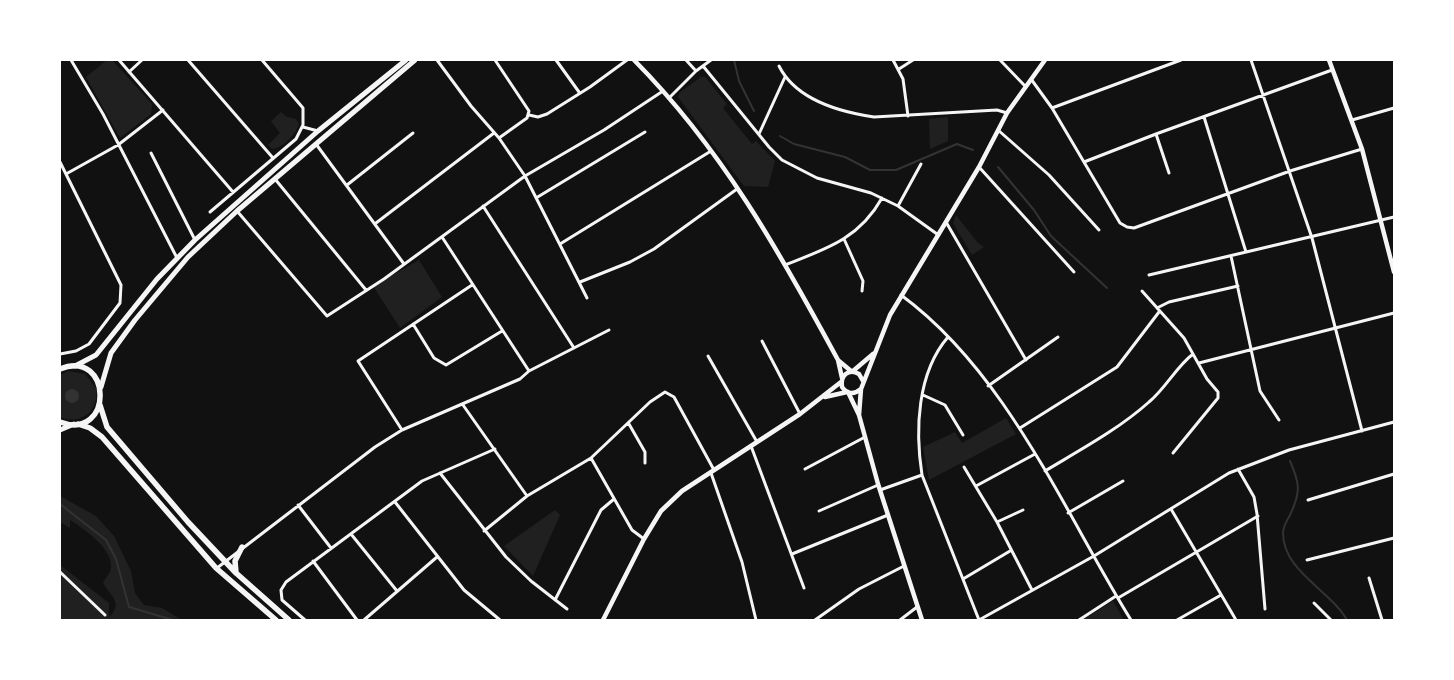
<!DOCTYPE html>
<style>
body{margin:0}
#map{position:relative;width:1454px;height:680px;overflow:hidden;background:#111;font-family:"Fira Sans",sans-serif}
canvas{display:block}
.frame{position:absolute;inset:0;border:61px solid #fff;pointer-events:none}
</style>
<div id="map">
<canvas width="1454" height="680"></canvas>
<div class="frame"></div>
</div>
<script>
const ctx = document.querySelector('canvas').getContext('2d');
ctx.lineJoin = 'round';
function fillPath(path, color) { ctx.fillStyle = color; ctx.fill(path, 'evenodd'); }
function strokePath(path, color, width, dash) { ctx.strokeStyle = color; ctx.lineWidth = width; ctx.lineCap = dash ? 'butt' : 'round'; ctx.setLineDash(dash || []); ctx.stroke(path); }
const green = new Path2D(`
 M107,60H112L152,104L151,114L120,138L86,77Z
 M701,77H705L727,104L723,108L752,144L756,141L775,161L768,187L744,186L678,97L680,92Z
 M281,112L287,117L296,119L299,124C296,134 283,148 272,149L268,145L280,133L271,121Z
 M948,117V141L930,149L929,119Z
 M956,215L977,242L984,247L972,255L953,223Z
 M419,260L442,297L400,328L373,286Z
 M68,371L85,374L96,388C100,410 81,426 60,417V375Z
 M1006,418L1016,434L929,480L923,447L955,432L962,443Z
 M60,496L96,516L114,536L131,571L135,593L144,605L162,608L182,620H60V565L109,603V617C125,602 108,595 103,582C106,578 110,573 111,569C114,549 84,529 70,520V528L60,522Z
 M555,510L560,515L533,576L504,546Z
 M1113,601L1124,620H1083Z`);
const water = new Path2D(`
 M65 396a7 7 0 1 1 14 0a7 7 0 1 1-14 0Z`);
const stream = new Path2D(`
 M734,60L739,81L754,111
 M780,136L794,144L845,157L870,170H896L957,144L973,150
 M998,167L1034,210L1051,236L1107,288
 M1290,461C1300,484 1301,492 1290,515C1287,520 1283,527 1283,533C1283,571 1330,590 1347,620
 M60,504L106,540L116,559L129,607L173,620`);
const minor = new Path2D(`
 M71,60L103,114L177,258
 M119,60L233,192
 M188,60L273,158
 M437,60L471,106L499,138L525,176L587,298
 M495,60L529,111L527,118L499,138
 M556,60L579,92
 M686,60L696,71
 M893,60L903,79L908,116
 M1000,60L1025,86
 M1251,60L1312,238L1362,431
 M703,66L769,147L782,160L817,178L871,193L898,206L937,234
 M779,66C796,100 840,112 874,117L997,110L1007,113
 M899,69L913,60
 M129,72L142,60
 M1031,79L1052,108L1120,223L1127,227L1134,228L1290,171L1362,149
 M670,97L696,71L711,60
 M1052,108L1181,60
 M529,115L538,117L547,114L590,87L627,60
 M1204,117L1246,252
 M1352,120L1394,108
 M303,127L318,131
 M998,130L1049,175L1099,230
 M759,134L785,77
 M1156,134L1169,173
 M316,144L404,264
 M151,153L195,240
 M60,162L121,285L120,303L89,344L76,351L60,354
 M1084,162L1156,134L1332,70
 M979,167L1074,272
 M66,174L118,145L163,110
 M275,179L366,290
 M347,185L413,133
 M536,198L645,132
 M483,206L574,348
 M898,206L921,164
 M237,211L327,316L384,279L525,176L604,130L663,91
 M210,212L296,139L303,125V108L262,60
 M946,222L1026,360
 M376,223L494,133
 M442,237L529,371
 M844,239L863,281L862,291
 M560,244L711,151
 M1231,256L1260,391L1279,420
 M785,265C826,249 859,239 882,198
 M1149,275L1394,217
 M580,282L630,262L654,249L737,189
 M1142,291L1184,338L1207,379L1218,392V398L1173,453
 M901,295C1007,373 1063,510 1131,620
 M1157,308L1169,302L1238,286
 M413,324L434,358L446,365L502,331
 M948,337C917,373 915,430 922,475L979,620
 M762,341L800,414
 M708,356L757,442
 M1199,363L1394,313
 M988,386L1058,337
 M923,395L945,405L963,435
 M463,405L527,496
 M629,424L645,452V463
 M1020,428L1117,367L1159,312
 M402,430L358,361L472,285
 M751,446L804,588
 M591,458L632,530L644,539
 M964,467L997,522L1032,590
 M805,469L865,437
 M1238,469L1254,497L1257,514L1265,609
 M1045,471C1080,450 1119,429 1149,402C1166,388 1176,367 1193,354
 M440,473L506,557L531,581L567,609
 M711,473L742,562L756,620
 M976,486L1035,454
 M880,490L922,475
 M1308,500L1394,474
 M395,502L464,590L500,620
 M298,505L331,548
 M1171,509L1236,620
 M819,511L878,485
 M1068,513L1123,481
 M997,522L1023,510
 M484,531L527,496L591,458L650,402L665,392L674,397L714,470
 M351,534L397,591
 M792,554L888,515
 M1307,560L1394,538
 M313,561L357,620
 M217,568L375,447L402,430L520,379L529,371L609,330
 M60,572L105,615
 M1369,578L1382,620
 M963,579L1010,551
 M1118,598L1258,516
 M555,600L601,510L614,499
 M1314,603L1331,620
 M305,620L282,600L281,590L286,582L422,481L495,449
 M364,620L437,557
 M815,620L859,589L904,566
 M900,620L917,607
 M979,620L1094,556L1229,473L1289,450L1394,422
 M1079,620L1116,596
 M1177,620L1221,595`);
const tertiary = new Path2D(`
 M634,60C722,149 779,251 838,360L842,378
 M1329,60L1362,149L1394,272
 M839,361L851,371
 M853,371L873,354
 M861,389C854,395 847,394 842,387C840,375 849,368 859,374L863,381
 M848,392L859,415L878,484L922,620
 M825,397L847,392
 M859,415L861,389L890,315L979,167L1007,113L1045,60
 M603,620L644,539L661,511L682,491L800,414L841,382`);
const primary = new Path2D(`
 M75,366L96,355L157,279L195,240L318,131L406,60
 M101,387L111,353L135,320L188,257L237,211L415,60
 M60,430L74,424`);
const trunk = new Path2D(`
 M60,369C113,348 114,442 60,422
 M100,405L107,427L188,522L236,573L289,620
 M78,424L90,428L102,437L216,568L276,620
 M236,573L235,561L242,547`);
fillPath(green, '#202020');
fillPath(water, '#333');
strokePath(stream, '#333', 2);
strokePath(minor, '#f5f5f5', 3);
strokePath(tertiary, '#f5f5f5', 4.5);
strokePath(primary, '#f5f5f5', 5);
strokePath(trunk, '#f5f5f5', 5.5);
</script>
